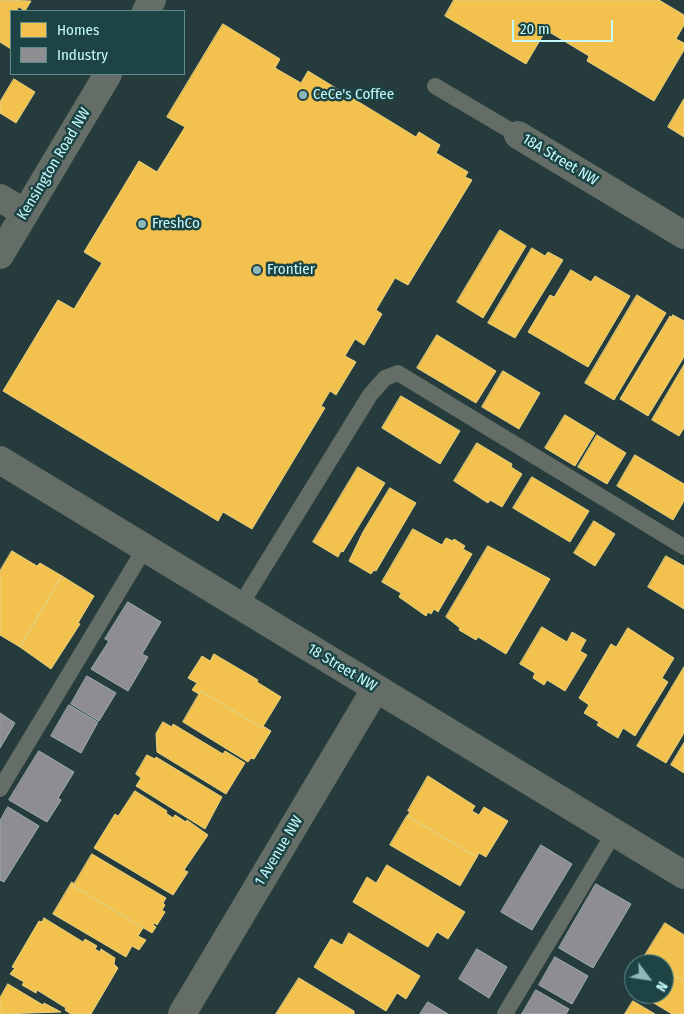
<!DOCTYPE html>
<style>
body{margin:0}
#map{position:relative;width:684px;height:1014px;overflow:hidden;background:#263b3b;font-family:"Fira Sans Condensed",sans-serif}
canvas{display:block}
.legend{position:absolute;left:10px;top:10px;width:175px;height:65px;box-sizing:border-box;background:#1d4344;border:1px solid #608c8d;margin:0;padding:6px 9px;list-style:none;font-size:15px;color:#c4fafb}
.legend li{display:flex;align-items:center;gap:10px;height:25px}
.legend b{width:25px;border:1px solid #608c8d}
.north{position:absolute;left:624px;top:954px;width:50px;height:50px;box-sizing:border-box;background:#1d4344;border:1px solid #608c8d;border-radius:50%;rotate:121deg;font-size:14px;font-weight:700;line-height:20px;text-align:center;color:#c4fafb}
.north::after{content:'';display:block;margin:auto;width:18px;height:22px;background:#8db7b8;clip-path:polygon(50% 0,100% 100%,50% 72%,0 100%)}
.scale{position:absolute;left:512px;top:20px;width:101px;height:22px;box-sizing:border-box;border:2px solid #c4fafb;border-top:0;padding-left:6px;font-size:15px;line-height:18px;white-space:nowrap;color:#c4fafb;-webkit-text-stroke:4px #1d4344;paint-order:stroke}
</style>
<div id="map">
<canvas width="684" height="1014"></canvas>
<ul class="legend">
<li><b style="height:14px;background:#f2c14e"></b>Homes</li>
<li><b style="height:14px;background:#8d8d92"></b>Industry</li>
</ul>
<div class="north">N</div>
<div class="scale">20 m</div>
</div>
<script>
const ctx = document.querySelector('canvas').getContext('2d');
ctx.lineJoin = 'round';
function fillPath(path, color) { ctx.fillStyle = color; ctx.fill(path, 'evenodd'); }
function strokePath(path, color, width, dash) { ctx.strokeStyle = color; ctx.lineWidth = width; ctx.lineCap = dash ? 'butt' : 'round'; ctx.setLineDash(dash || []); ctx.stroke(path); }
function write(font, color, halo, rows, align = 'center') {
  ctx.font = font + ' "Fira Sans Condensed",sans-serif'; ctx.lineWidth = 5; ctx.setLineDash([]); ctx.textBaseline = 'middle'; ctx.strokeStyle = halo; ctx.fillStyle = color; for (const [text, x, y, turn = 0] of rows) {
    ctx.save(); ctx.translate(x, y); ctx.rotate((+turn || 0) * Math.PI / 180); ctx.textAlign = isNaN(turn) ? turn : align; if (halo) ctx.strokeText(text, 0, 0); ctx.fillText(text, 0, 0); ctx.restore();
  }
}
const homes = new Path2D(`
 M0,0L31,1L25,11L19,7L16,11H11V49L0,42Z
 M454,0H659L684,15V25L676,39L684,43V50L654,101L587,61L589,56L546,30L526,64L445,16Z
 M223,24L280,59L275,68L301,83L308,71L416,137L419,132L440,145L436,153L468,172L465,177L472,180L408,285L395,278L376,310L382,314L364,345L355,339L345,356L356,362L336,395L330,391L321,406L325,408L252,529L223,512L218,521L3,391L58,300L74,309L102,263L84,252L139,161L157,172L185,127L167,117Z
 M14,79L35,92L16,123L0,113V102Z
 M684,99V137L668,127Z
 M500,230L526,246L483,318L457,302Z
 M532,248L545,256L548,252L563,260L515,338L488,323Z
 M571,270L591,282L595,276L630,296L588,367L528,332L550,295L554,297Z
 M637,295L666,313L614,400L585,383Z
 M673,315L684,321V357L648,416L620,399L670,316L672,317Z
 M437,335L496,371L476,403L417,368Z
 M684,365V428L679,436L652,420Z
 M503,371L540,393L519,429L482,407Z
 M401,396L460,431L440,464L382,428Z
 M565,415L595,433L575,466L545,448Z
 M597,435L626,453L607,484L578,467Z
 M477,443L512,464L511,467L522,474L502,507L490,500L488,503L454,481Z
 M635,455L684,484V501L673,520L617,486Z
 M358,467L385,483L343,552L341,551L338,557L313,542Z
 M532,477L589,511L570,542L513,508Z
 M390,488L416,503L376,571L374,570L371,574L349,561L363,532Z
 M594,521L615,534L595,566L574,553Z
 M413,529L442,545L446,538L453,541L454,539L465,546L463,549L472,554L438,612L434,609L431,614L428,612L426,616L399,597L401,593L382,582Z
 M488,546L550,579L506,654L478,637L476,640L459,630L460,628L446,617Z
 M12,551L37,566L40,563L62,576L20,647L0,635V571Z
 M666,556L684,566V609L648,587Z
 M62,576L94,596L78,623L80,624L51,669L20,647Z
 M542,627L567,642L572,632L586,640L580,651L587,655L565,691L547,680L544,685L533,678L535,673L520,664Z
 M628,628L674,658L662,678L668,682L635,736L623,728L618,738L597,725L599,722L584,713L589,705L579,698L611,644L616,647Z
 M214,654L258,680L257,682L281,697L262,728L201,691L199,694L192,690L197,683L188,678L202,656L210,661Z
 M684,667V733L666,763L637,746Z
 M201,691L262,728L263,726L271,731L254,759L251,758L248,762L183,722Z
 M163,722L172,727L173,724L223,754L225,751L245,763L226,794L157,752L156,734Z
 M684,743V773L671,765Z
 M147,755L155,759L156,757L222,797L205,829L136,786L141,778L136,774Z
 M428,776L475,806L472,811L479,815L484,807L508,821L486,857L479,853L477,857L407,816L410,812L408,811Z
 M135,791L167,811L166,813L173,818L175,815L186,822L187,820L208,835L184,870L188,872L173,895L94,848L115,814L118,816Z
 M407,816L477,857L460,886L390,845Z
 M92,854L166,898L163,903L165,905L162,910L165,912L157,925L154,923L153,925L156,927L152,933L73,886Z
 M387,865L465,912L448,939L437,932L428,947L353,902L367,877L376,883Z
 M72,882L74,884L73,886L143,928L138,936L146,940L139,950L132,946L126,957L53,914Z
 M44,918L83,942L85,939L97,946L95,949L100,952L101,949L115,958L114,964L118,968L91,1014H71L65,1010L66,1008L37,990L36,993L22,985L24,982L10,974L15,968L12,967L39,921L42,922Z
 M665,923L684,935V981L664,969V964H656L648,959L646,962L642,960Z
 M349,933L420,976L406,999L397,993L386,1011L314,967L331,939L342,945Z
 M664,969L684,981V1014H672L639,994H664Z
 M299,978L354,1011V1014H276Z
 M8,984L43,1005L44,1003L61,1012L0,1014V998Z
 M633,1001L655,1014H625Z`);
const industry = new Path2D(`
 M128,602L161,622L142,654L148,657L128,691L91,669L109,641L105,639Z
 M87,676L116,693L99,721L71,704Z
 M69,705L98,722L81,753L51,736Z
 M0,713L15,723L0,748Z
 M39,751L74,772L58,798L61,800L47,822L9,800Z
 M8,807L39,826L4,882L0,880V821Z
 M541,845L572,864L532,930L501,912Z
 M596,884L631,904L593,968L559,948Z
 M477,949L507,967L489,998L459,979Z
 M555,957L588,976L572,1004L539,985Z
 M536,990L569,1009L566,1014H522Z
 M428,1002L448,1014H420Z`);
const service = new Path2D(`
 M435,86L518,135
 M240,606L370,395L385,378L398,373L684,547
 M0,789L145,548
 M505,1014L614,833`);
const minor = new Path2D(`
 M518,135L684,235
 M0,198L25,213
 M0,460L684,875
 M182,1014L376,688`);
const tertiary = new Path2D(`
 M146,11L152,0
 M0,255L108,74`);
const markers = [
 [303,95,5,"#8db7b8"],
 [142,224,5,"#8db7b8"],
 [257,270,5,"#8db7b8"]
];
const poiNames = [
 ["CeCe's Coffee",313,95],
 ["FreshCo",152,224],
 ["Frontier",267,270]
];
const streetNames = [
 ["18A Street NW",560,160,31],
 ["Kensington Road NW",54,164,-59],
 ["18 Street NW",342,668,31],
 ["1 Avenue NW",279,851,-59]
];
fillPath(homes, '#f2c14e');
strokePath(homes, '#e4d282', 1);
fillPath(industry, '#8d8d92');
strokePath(industry, '#9eaeb2', 1);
strokePath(service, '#656e66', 16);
strokePath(minor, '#656e66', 28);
strokePath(tertiary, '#656e66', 28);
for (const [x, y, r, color] of markers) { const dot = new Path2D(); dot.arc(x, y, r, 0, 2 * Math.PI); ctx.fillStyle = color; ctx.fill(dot); strokePath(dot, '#1d4344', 2); }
write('15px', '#c4fafb', '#1d4344', poiNames, 'left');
write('15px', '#c4fafb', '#1d4344', streetNames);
</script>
